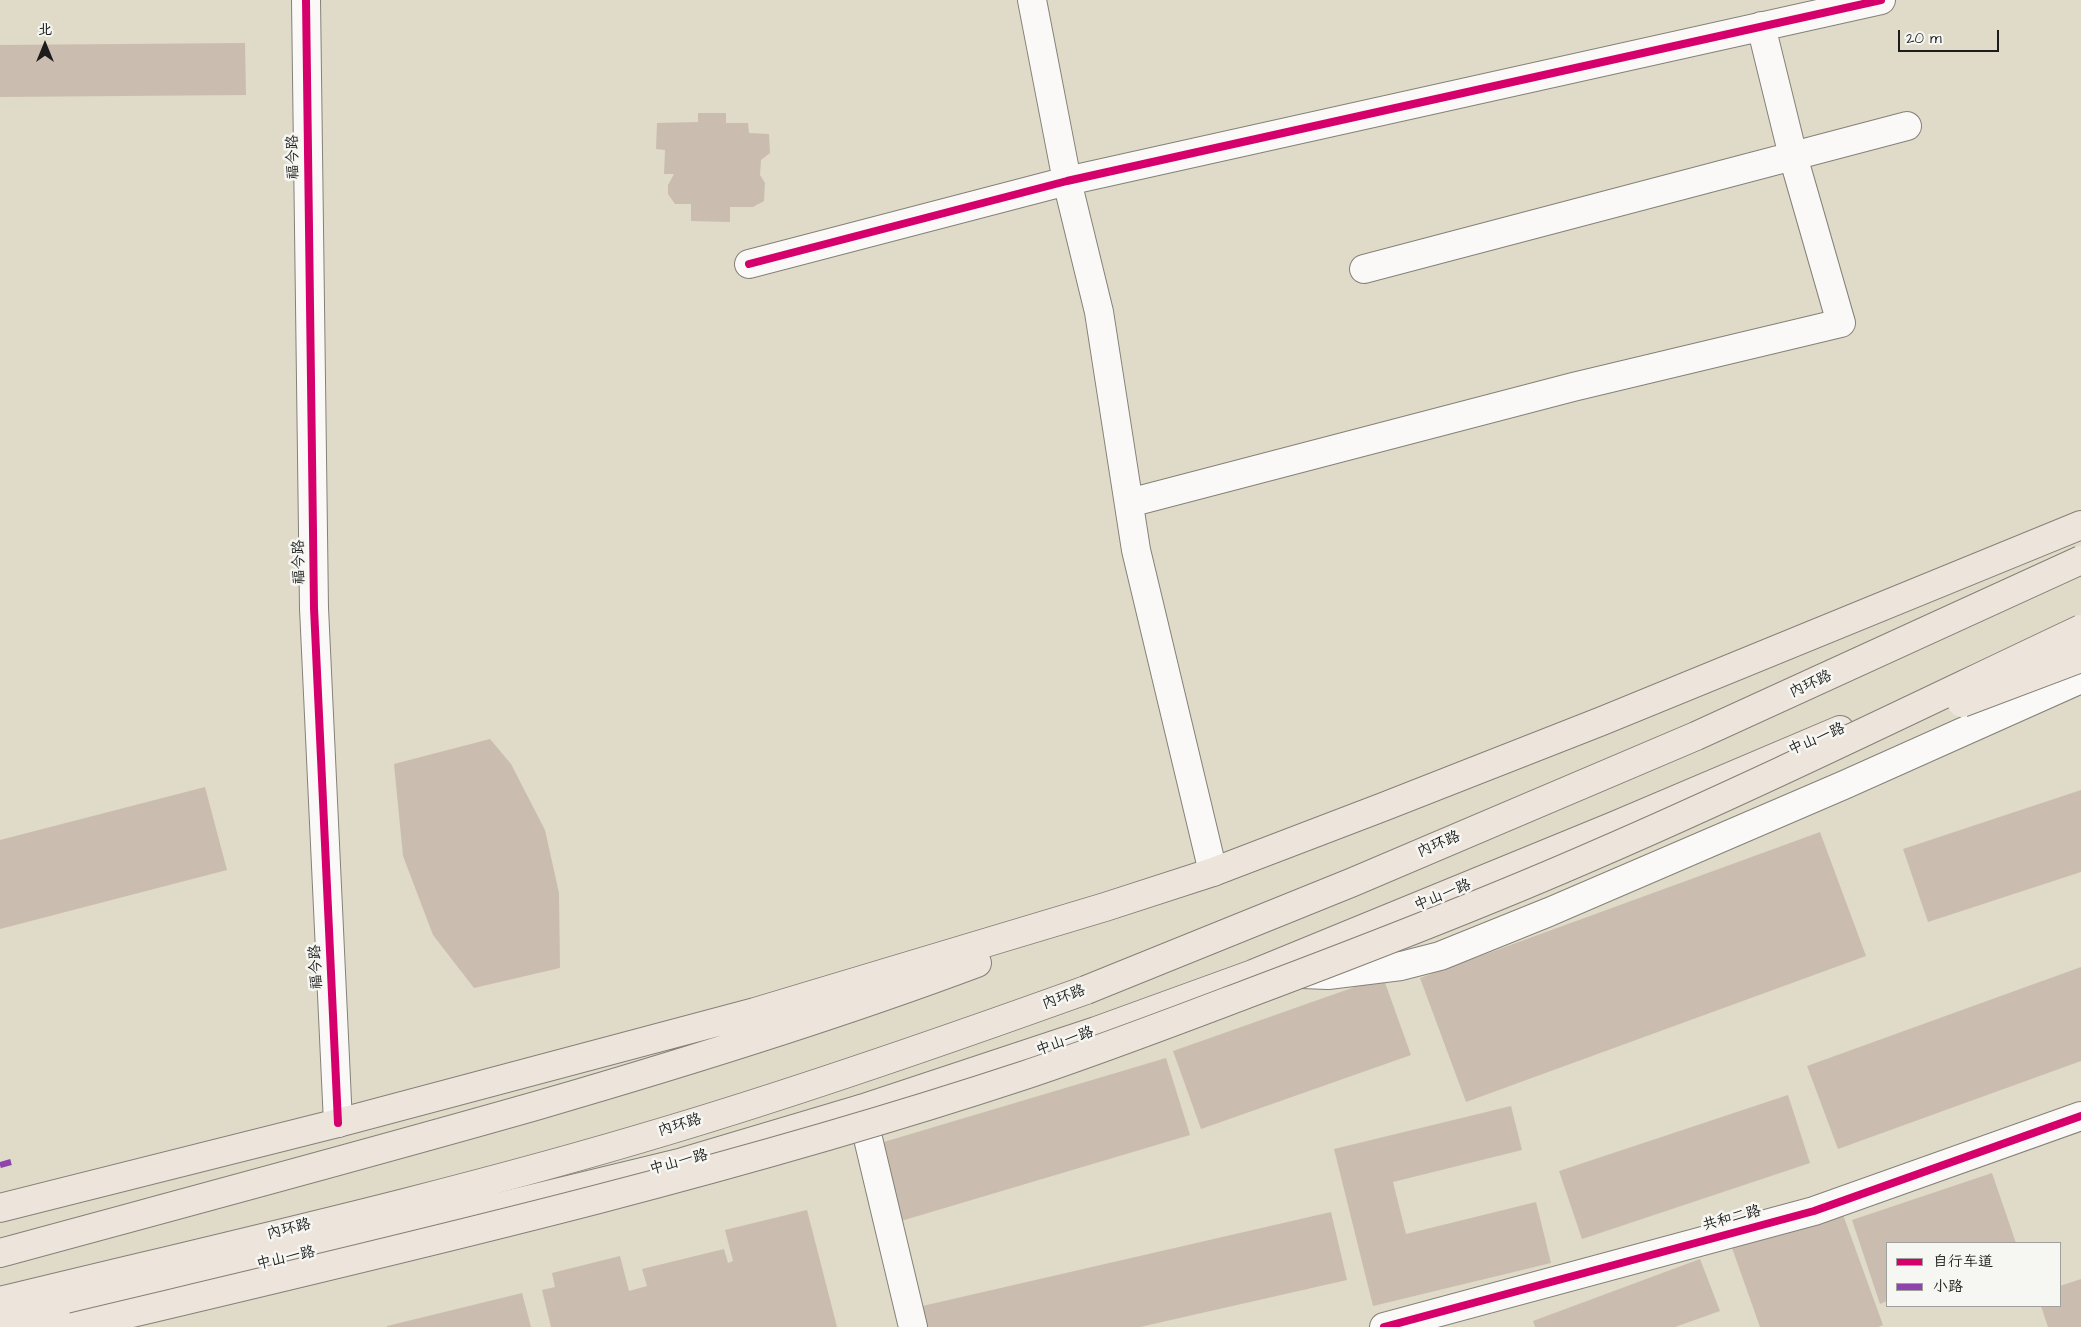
<!DOCTYPE html>
<meta charset="utf-8">
<style>
body{margin:0}
#map{position:relative;width:2081px;height:1327px;overflow:hidden;background:#e0dac8;font-family:"Architects Daughter","LXGW WenKai TC",sans-serif}
canvas{display:block}
.legend{position:absolute;left:1886px;top:1242px;width:175px;height:65px;box-sizing:border-box;background:#f6f6f2;border:1px solid #9f9f9c;margin:0;padding:6px 9px;list-style:none;font-size:15px;color:#1c1c1c}
.legend li{display:flex;align-items:center;gap:10px;height:25px}
.legend b{width:25px;border:1px solid #9f9f9c}
.north{position:absolute;left:20px;top:20px;width:50px;height:50px;-webkit-text-stroke:4px #f6f6f2;paint-order:stroke;rotate:0deg;font-size:14px;font-weight:700;line-height:20px;text-align:center;color:#1c1c1c}
.north::after{content:'';display:block;margin:auto;width:18px;height:22px;background:#1c1c1c;clip-path:polygon(50% 0,100% 100%,50% 72%,0 100%)}
.scale{position:absolute;left:1898px;top:30px;width:101px;height:22px;box-sizing:border-box;border:2px solid #1c1c1c;border-top:0;padding-left:6px;font-size:15px;line-height:18px;white-space:nowrap;color:#1c1c1c;-webkit-text-stroke:4px #f6f6f2;paint-order:stroke}
</style>
<div id="map">
<canvas width="2081" height="1327"></canvas>
<ul class="legend">
<li><b style="height:6px;background:#d6006c"></b>自行车道</li>
<li><b style="height:6px;background:#8e44ad"></b>小路</li>
</ul>
<div class="north">北</div>
<div class="scale">20 m</div>
</div>
<script>
const ctx = document.querySelector('canvas').getContext('2d');
ctx.lineJoin = 'round';
function fillPath(path, color) { ctx.fillStyle = color; ctx.fill(path, 'evenodd'); }
function strokePath(path, color, width, dash) { ctx.strokeStyle = color; ctx.lineWidth = width; ctx.lineCap = dash ? 'butt' : 'round'; ctx.setLineDash(dash || []); ctx.stroke(path); }
function write(font, color, halo, rows, align = 'center') {
  ctx.font = font + ' "Architects Daughter","LXGW WenKai TC",sans-serif'; ctx.lineWidth = 5; ctx.setLineDash([]); ctx.textBaseline = 'middle'; ctx.strokeStyle = halo; ctx.fillStyle = color; for (const [text, x, y, turn = 0] of rows) {
    ctx.save(); ctx.translate(x, y); ctx.rotate((+turn || 0) * Math.PI / 180); ctx.textAlign = isNaN(turn) ? turn : align; if (halo) ctx.strokeText(text, 0, 0); ctx.fillText(text, 0, 0); ctx.restore();
  }
}
const building = new Path2D(`
 M245,43L246,95L0,97V45Z
 M698,113H726V123H748L749,133L769,134L770,153L761,160L760,175L765,183L764,201L753,207H730V222L691,221V204H675L668,194V185L674,174H664L665,150L656,149L657,123L698,122Z
 M490,739L511,764L545,830L559,893L560,968L474,988L433,935L403,856L394,764Z
 M205,787L227,870L0,929V840Z
 M2081,790V872L1928,922L1903,849Z
 M1820,832L1866,956L1466,1102L1420,978Z
 M2081,967V1061L1838,1149L1807,1066Z
 M1383,977L1411,1055L1201,1129L1173,1051Z
 M1166,1058L1190,1135L901,1221L877,1144Z
 M1788,1095L1810,1163L1582,1239L1559,1171Z
 M1511,1106L1522,1150L1393,1182L1406,1234L1536,1202L1551,1263L1373,1306L1334,1149Z
 M1992,1173L2016,1243H1887V1301L1880,1304L1852,1220Z
 M1841,1209L1883,1325L1878,1327H1760L1732,1248Z
 M807,1210L837,1327H551L542,1290L555,1287L552,1273L620,1256L629,1291L647,1286L642,1269L724,1249L728,1263L733,1261L725,1230Z
 M1331,1212L1347,1280L1140,1327H923L918,1307Z
 M1700,1259L1720,1311L1675,1327H1535L1533,1321Z
 M2081,1279V1327H2048L2041,1306H2060V1286Z
 M522,1293L531,1327H387V1326Z`);
const minor = new Path2D(`
 M306,0L314,608L338,1123
 M1032,0L1067,181L1099,312L1136,550L1213,872
 M749,264L1067,181L1881,0
 M1364,269L1907,126
 M1129,503L1573,387L1841,323L1793,156L1761,26
 M1302,974L1328,975L1401,966L1440,956L1549,912L1844,785L2081,679
 M861,1109L913,1327
 M1384,1327L1814,1211L2081,1116`);
const major = new Path2D(`
 M0,1208L338,1123L755,1012L1105,907L1213,872L1383,807L1602,721L2081,525
 M0,1253C180,1204 360,1156 539,1105C687,1062 833,1017 977,963
 M4,1327L683,1162L861,1109L1096,1031L1253,974L1614,826L1840,730`);
const highway = new Path2D(`
 M0,1301C222,1247 447,1197 666,1131C807,1089 947,1040 1086,990`);
const highwayBridge = new Path2D(`
 M1962,703L2081,658
 M1086,990L1353,882L1696,736L2081,560
 M73,1327C392,1251 713,1178 1025,1075C1100,1050 1173,1022 1247,994C1364,950 1481,905 1595,855C1759,784 1920,705 2081,629`);
const quiet = new Path2D(`
 M0,1165L11,1162`);
const cycleway = new Path2D(`
 M306,0L314,608L338,1123
 M749,264L1067,181L1881,0
 M1384,1327L1814,1211L2081,1116`);
const streetNames = [
 ["福今路",294,157,-91],
 ["福今路",300,562,-91],
 ["内环路",1811,685,-25],
 ["中山一路",1817,740,-23],
 ["内环路",1439,845,-23],
 ["中山一路",1443,896,-22],
 ["福今路",317,967,-93],
 ["内环路",1064,998,-20],
 ["中山一路",1065,1042,-19],
 ["内环路",680,1126,-17],
 ["中山一路",679,1163,-15],
 ["共和二路",1732,1219,-15],
 ["内环路",289,1230,-14],
 ["中山一路",286,1259,-13]
];
fillPath(building, '#cabdb0');
strokePath(minor, '#848178', 30);
strokePath(major, '#848178', 30);
strokePath(highway, '#848178', 30);
strokePath(minor, '#faf9f7', 28);
strokePath(major, '#ede4dc', 28);
strokePath(highway, '#ede4dc', 28);
strokePath(highwayBridge, '#848178', 30, []);
strokePath(highwayBridge, '#ede4dc', 28);
strokePath(quiet, '#8e44ad', 6, [12, 6]);
strokePath(cycleway, '#d6006c', 8);
write('15px', '#1c1c1c', '#f6f6f2', streetNames);
</script>
